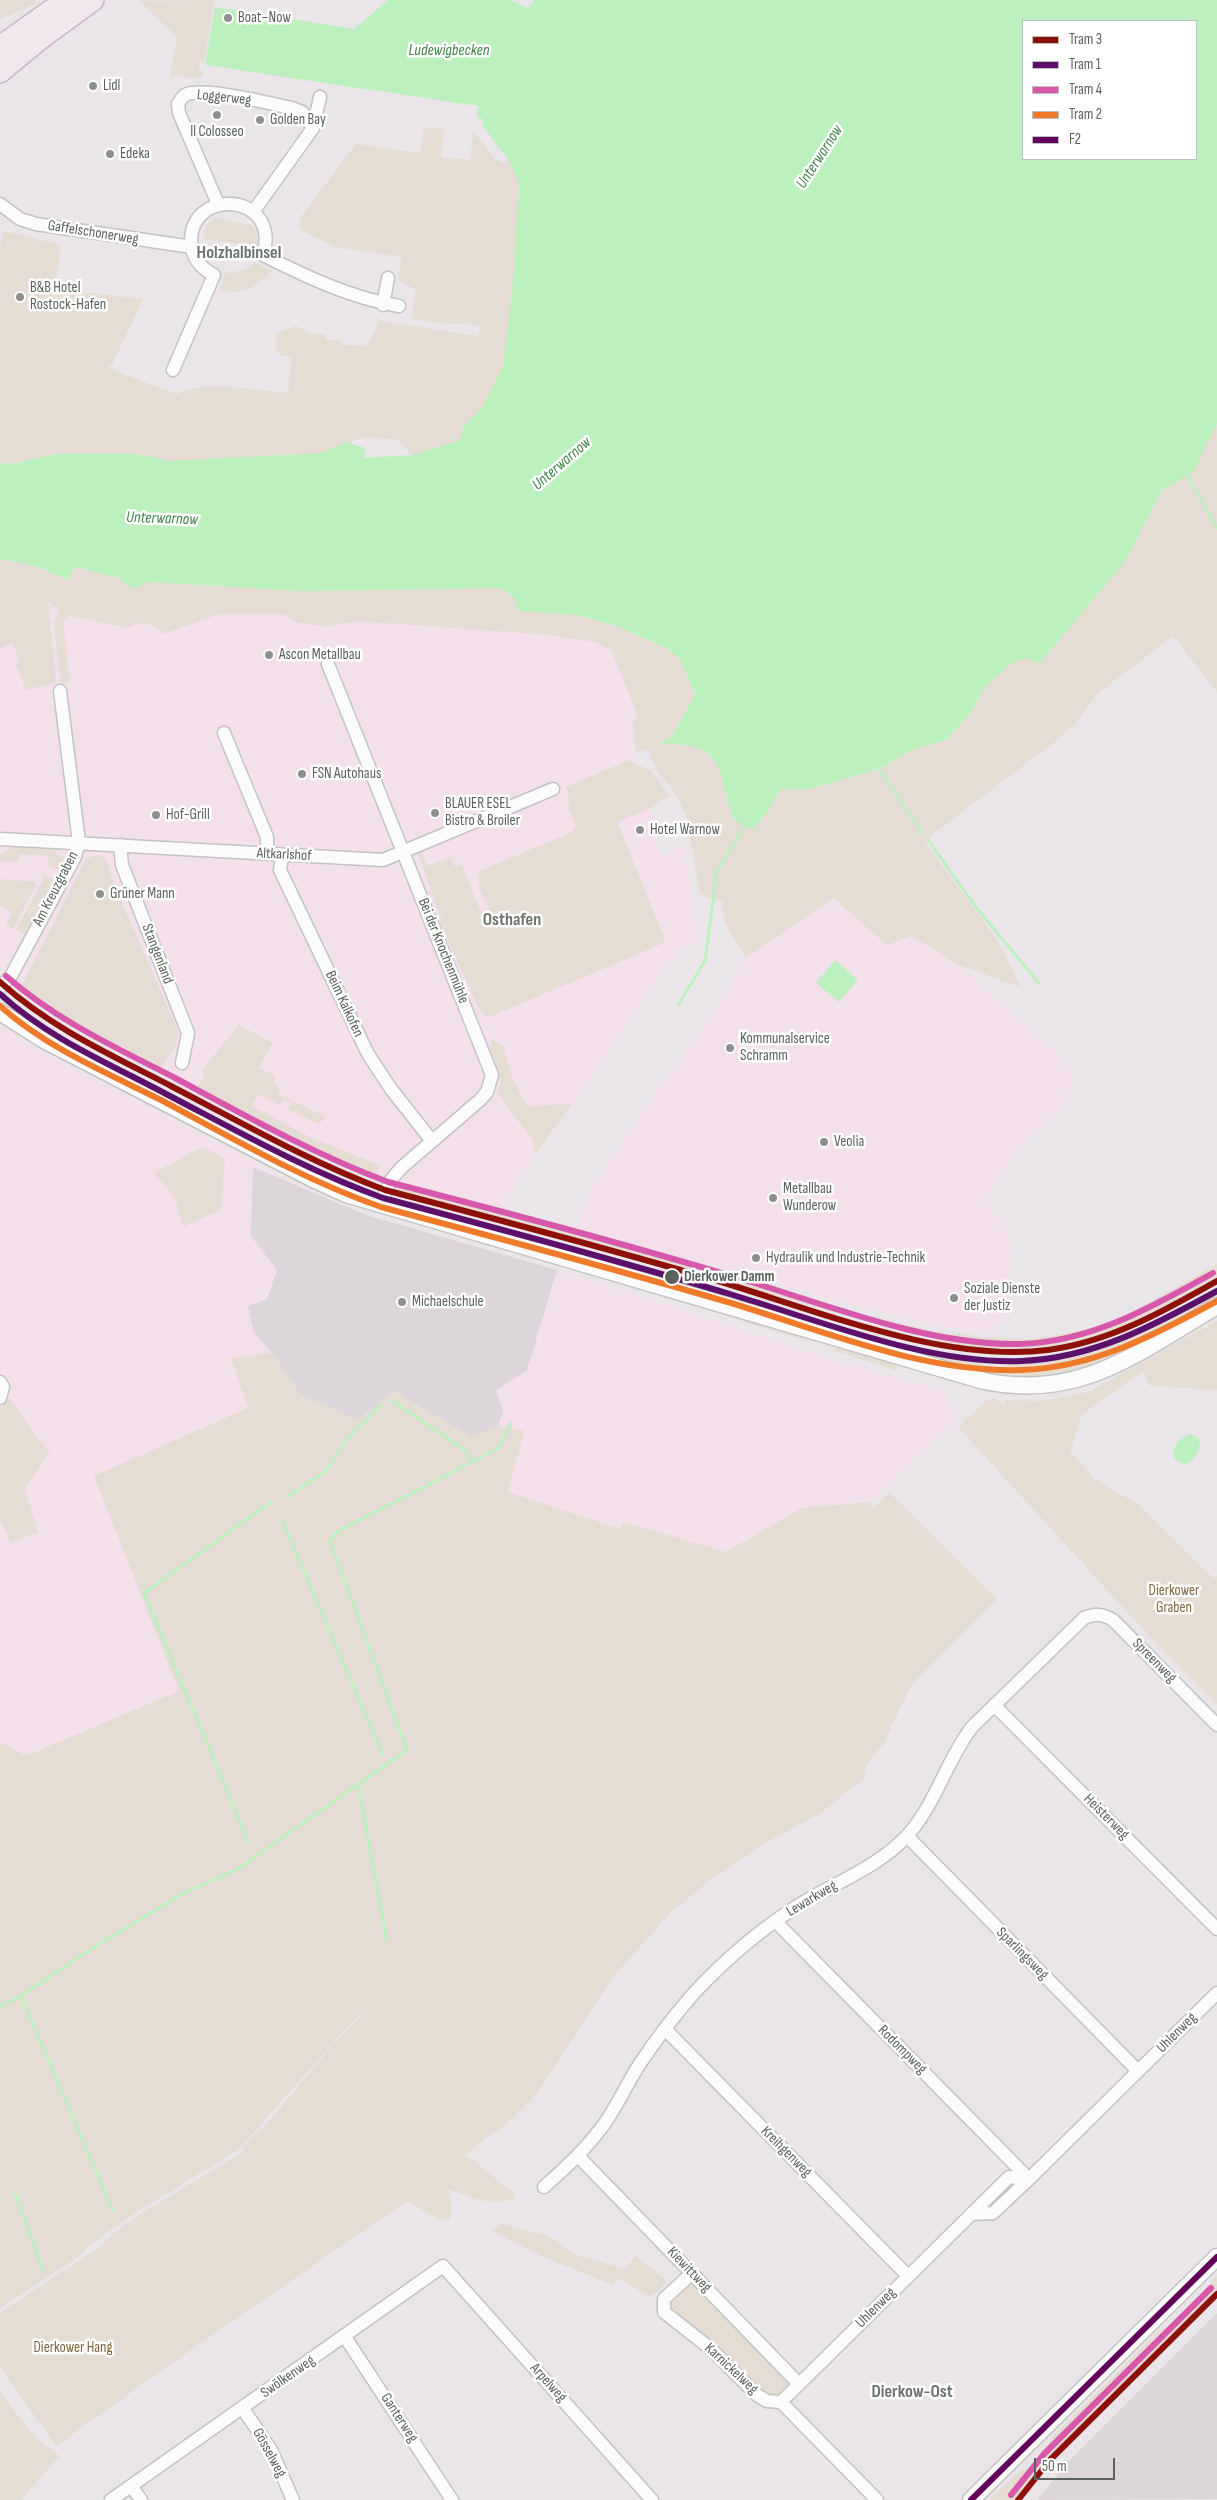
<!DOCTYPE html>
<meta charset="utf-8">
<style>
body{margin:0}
#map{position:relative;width:1217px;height:2500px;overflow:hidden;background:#eae5e8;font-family:"Sofia Sans Condensed",sans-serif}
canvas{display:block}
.legend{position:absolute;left:1022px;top:20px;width:175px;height:140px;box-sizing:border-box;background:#fff;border:1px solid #bdc0be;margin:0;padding:6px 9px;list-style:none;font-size:15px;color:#5b625c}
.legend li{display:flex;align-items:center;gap:10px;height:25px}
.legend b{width:25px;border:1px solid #bdc0be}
.scale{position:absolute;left:1034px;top:2458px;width:81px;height:22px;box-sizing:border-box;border:2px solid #5b625c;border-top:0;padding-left:6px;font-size:15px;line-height:18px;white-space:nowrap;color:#5b625c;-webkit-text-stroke:4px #fff;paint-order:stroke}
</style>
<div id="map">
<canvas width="1217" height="2500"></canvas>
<ul class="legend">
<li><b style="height:6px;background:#8d110a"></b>Tram 3</li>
<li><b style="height:6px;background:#5d106a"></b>Tram 1</li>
<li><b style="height:6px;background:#d758ab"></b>Tram 4</li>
<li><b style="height:6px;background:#ef7a2a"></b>Tram 2</li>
<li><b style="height:6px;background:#62005b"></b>F2</li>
</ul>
<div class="scale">50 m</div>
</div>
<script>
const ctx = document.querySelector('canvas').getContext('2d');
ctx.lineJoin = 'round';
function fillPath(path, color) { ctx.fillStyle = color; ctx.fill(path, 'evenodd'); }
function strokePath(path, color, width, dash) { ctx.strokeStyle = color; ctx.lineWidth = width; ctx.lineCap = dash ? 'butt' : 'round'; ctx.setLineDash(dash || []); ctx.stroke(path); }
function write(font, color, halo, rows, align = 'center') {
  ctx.font = font + ' "Sofia Sans Condensed",sans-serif'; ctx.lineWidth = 5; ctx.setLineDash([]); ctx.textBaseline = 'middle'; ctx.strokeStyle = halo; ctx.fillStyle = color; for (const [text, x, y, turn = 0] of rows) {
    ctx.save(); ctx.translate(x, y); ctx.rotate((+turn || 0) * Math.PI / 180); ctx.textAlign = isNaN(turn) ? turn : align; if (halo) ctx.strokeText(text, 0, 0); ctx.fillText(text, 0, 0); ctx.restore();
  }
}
const commercial = new Path2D(`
 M0,575L17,583L59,610L128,628L139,623L156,626L163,634L219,614H285L295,622L326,627L356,621L550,635L595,642L611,650L637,713L633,723L637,768L645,784L660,801L649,807L658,830L653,835L662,857L683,847L699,941L676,950V957L669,963L501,1207L409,1184L350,1165L314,1149L53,1011L21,987L0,967Z
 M833,898L887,945L911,936L959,965L1068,1064L1074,1081L1062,1110L1019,1146L988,1194L992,1215L1003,1217L1011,1249L1005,1321L996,1326L995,1334L940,1326L859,1307L576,1227L590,1193L666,1079L699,1034L746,958Z
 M0,1025L28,1044L282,1177L366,1215L562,1271L827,1358L943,1391L957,1418L870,1502L802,1508L726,1552L623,1522L621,1529L507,1492L523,1431L357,1420L231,1359L248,1408L94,1477L179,1691L26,1756L4,1743L0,1745Z`);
const education = new Path2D(`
 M253,1167L366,1215L557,1270L527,1370L496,1390L503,1411L498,1426L471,1437L394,1391L357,1420L300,1394L272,1353L254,1332L248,1306L267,1299L277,1270L251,1236Z
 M1217,2313V2499L1037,2500L1069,2461Z`);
const green = new Path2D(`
 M0,0H36L35,4L0,19Z
 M214,0L204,61H200L199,71L203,72L202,78L170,76L177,37L139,1Z
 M482,125L507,150L520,176L510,354L485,443L413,455L398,440L367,437L348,442L365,448L363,458L0,474V246L4,231L61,245L55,289L143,299L112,365H106L115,371L177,394C199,380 261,390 288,393L292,357L279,355L280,352L275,351L277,333L296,326L312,333L326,334V339L342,341L343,345L366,346L364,352L379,321L433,329L434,333L436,330L479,336L480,325L439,323L411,319L416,290L398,280L402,257L336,247L301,230L299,219L356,144L420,153L424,128H444L441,157L471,160L473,131L496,160L504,163L508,160Z
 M214,218L252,225L257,235V246L203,239L206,226Z
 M255,262L271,271C258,288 240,295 220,292L225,273L244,270Z
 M1217,423V692L1173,636L1098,693L1075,724L1055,742L924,841L997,940L1021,987L959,965L911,936L887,945L833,898L746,958C737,942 719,920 723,902L704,896L699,889L687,820C684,811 680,801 675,793C663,774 655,776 649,749L636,752L633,723L637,713L611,650L595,642L550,635L356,621L326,627L295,622L285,614H219L163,634L156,626L139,623L128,628L70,616L63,621L70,683L61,684L54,623L59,610L48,602L56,682L26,690L16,664L20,662L13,643L0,648V559L39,567L68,580L74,567L120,578L126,585L146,582L301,591L501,588L516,600L519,611L577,615L620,627L667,649L680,659L695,695L672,736L660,744C713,743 719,756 728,806L768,811L781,789H810L879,769L909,751L947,740L971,712L986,686L1009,665L1025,658L1124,563L1162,491L1194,471Z
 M629,760L651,771L670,796L649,809L617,822L665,939L664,943L487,1018L483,1011L480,1010L440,924L439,919L441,917L418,854L421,852L427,866L450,857L455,867L462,865L482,915L490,911C485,899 475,884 480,871L570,833L576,827L568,807L570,802L566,787Z
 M18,843L51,845L50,848L60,857L64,856L61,872L48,867V856L19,854L18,862L0,861V854Z
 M97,855L106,859L114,885L178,1031L176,1045L161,1067L53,1011L21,987L86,859Z
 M43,874L55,881L26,935L16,930L42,882Z
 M0,879L35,882L36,884L13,929L6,925L12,913L0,906Z
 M239,1025L273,1043L259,1068L276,1076L273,1083L280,1087L277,1093L326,1117L319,1124L288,1109L291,1103L283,1099L280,1105L259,1094L252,1106L308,1136L381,1166L375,1176L292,1138L197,1088L205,1074L201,1071Z
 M493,1039L503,1047L513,1080L528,1107L572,1103L536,1154L531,1138L498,1094L501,1079L490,1048Z
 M202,1147L225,1158L221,1209L183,1227L175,1198L154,1173Z
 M398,1187L618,1244L839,1309L836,1313L592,1242L396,1190Z
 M1217,1264V1281C1146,1321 1086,1353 1001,1353C979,1353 955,1347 933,1344L934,1341L959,1333L981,1337L1032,1339L1096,1328L1122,1318Z
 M660,1292L805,1337L809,1342L656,1294Z
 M1217,1293V1298C1174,1323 1109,1368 1062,1376C1046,1378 1030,1378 1015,1379L1007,1363C1031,1361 1056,1361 1080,1355C1129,1342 1173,1317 1217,1293Z
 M857,1314L947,1334L935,1338L859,1317Z
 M1217,1321V1390L1150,1386L1143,1371L1082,1414L1070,1452L1096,1480L1136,1503L1214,1579L1217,1575V1704L1150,1637L958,1427L987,1400L994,1398L1005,1405V1400L1035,1401L1061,1398L1091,1391Z
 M858,1333L918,1350L987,1361V1363L974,1371L864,1341Z
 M842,1346L895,1361L898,1371L833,1350Z
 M272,1353L300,1394L357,1420L394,1391L471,1436L498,1426L524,1431L508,1492L621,1529L623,1522L726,1552L802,1508L870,1502L874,1508L890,1493L997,1599L912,1684L883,1744L867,1764L864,1778L821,1813L767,1842L713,1878L672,1911L612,1978L537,2094L497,2133L494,2131L466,2155L515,2194V2198C494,2208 468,2197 448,2189L452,2207L450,2219L442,2221L407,2201L172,2363L56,2446L0,2367V2313L97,2249L116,2231L139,2215L245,2151L242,2148L259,2130L261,2131L332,2046L362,2015L360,2013L239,2149L134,2214L92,2243L77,2258L0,2308V1745L4,1743L26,1756L179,1691L94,1476L248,1408L231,1358Z
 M9,1398L49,1453L25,1489L38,1532L11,1543L0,1520V1409Z
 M502,2224L549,2236L576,2255L625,2269L636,2256L666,2280L660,2291L649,2296L618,2278L613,2285L544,2257L492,2231Z
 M692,2273L799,2384L781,2402L767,2401L670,2318L664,2299Z
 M1217,2276V2294L1050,2460L1018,2500H989L1021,2470L1033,2466L1044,2454L1052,2437L1159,2331L1173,2325Z
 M0,2390C17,2415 34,2440 60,2456L20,2500H0Z`);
const water = new Path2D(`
 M388,0H509L528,8L534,0H1217V423L1194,471L1162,491L1124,563L1040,663L1025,658L1009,665L986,686L971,712L947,740L909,751L879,769L810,789H781L768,811L753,830L734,820C715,770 729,742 659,744L672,736L695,695L680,659L667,649L620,627L577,615L518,611L516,600L501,588L301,591L146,582L136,589L126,585L120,578L75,567L68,580L39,567L0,559V463L12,464L55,454H137L170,461L320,453L347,442L365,448L364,458L413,455L460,440L463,427L482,408L503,366L514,272L519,183L509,160L482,125L483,119L477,118L478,106L205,65L215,7L354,29ZM1023,21H1196V159H1023Z
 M835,960L858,980L839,1002L816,983Z
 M1190,1434L1198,1437C1204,1449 1194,1460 1184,1465L1175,1459C1171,1447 1179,1438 1190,1434Z`);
const stream = new Path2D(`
 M1187,475L1217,528
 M879,769L922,833
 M928,840L978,910L1039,983
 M678,1005L705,961L714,894L715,874L745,826
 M393,1401L466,1451L472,1462
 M287,1497L326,1471L347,1439L381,1405
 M282,1520L383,1755
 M358,1784L387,1941
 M248,1841L144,1593L271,1502
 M21,1996L113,2211
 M0,2007L21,1996L93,1948L182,1894L239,1868L407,1750L330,1541L338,1531L499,1448L511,1423
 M15,2193L43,2270`);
const minor = new Path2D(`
 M0,204L20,219L36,224L192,247
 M218,204L179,113L178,104C180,101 182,97 185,95C201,86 272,104 292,108L302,112L313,128
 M253,212L313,128L320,97
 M383,305L388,278
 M173,370L214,275C200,268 192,257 191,242C190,186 282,193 263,255C307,277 351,298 399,306
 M328,664L492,1075L487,1092L480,1100L401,1168L391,1180L380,1205
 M224,733L267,837V854
 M0,839L383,860L553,789
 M120,845L122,865L188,1033L182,1063
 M282,856L280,870L368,1054L391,1089L432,1141
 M0,988L11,976L75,857L79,842L60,691
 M0,1382L3,1387L0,1398
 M994,1705L1217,1929
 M907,1836L1138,2071
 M776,1922L1029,2179L993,2213L971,2214
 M665,2029L908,2276
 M578,2156L799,2384
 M544,2187C565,2168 585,2150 602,2127C617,2107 627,2083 641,2062C657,2038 675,2015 694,1993C726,1959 764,1926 804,1902C839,1881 877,1867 906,1837C935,1806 946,1761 972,1727L1084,1618C1096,1613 1102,1614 1113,1620L1217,1725
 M692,2273L664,2299V2312L711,2349L757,2395L767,2401L781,2402L877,2500
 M345,2337L452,2500
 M781,2402L1009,2177L1029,2179L1217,1993
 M243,2409L271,2450L293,2500
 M132,2487L141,2500
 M111,2500L443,2266L652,2500`);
const tertiary = new Path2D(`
 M0,1012L44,1040L313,1179L346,1194L984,1381C1081,1401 1138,1352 1217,1306
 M971,2500L1217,2257`);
const primary = new Path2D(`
 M0,47L66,0
 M0,72L41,38L93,0`);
const bus1 = new Path2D(`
 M971,2500L1217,2257`);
const tram1 = new Path2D(`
 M0,982C51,1028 111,1055 171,1086C242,1123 310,1162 385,1190C496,1219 607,1248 718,1281C818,1311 944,1363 1048,1350C1110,1342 1164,1311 1217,1281
 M1018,2500L1050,2460L1217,2294`);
const tram2 = new Path2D(`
 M0,994C49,1039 110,1064 168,1095C239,1132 308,1171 383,1198C500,1229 617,1260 733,1295C821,1321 929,1365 1022,1361C1094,1358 1155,1325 1217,1291`);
const tram3 = new Path2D(`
 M6,976C57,1021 117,1048 177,1079C246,1116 314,1154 388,1182C505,1212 622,1243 738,1278C825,1304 928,1346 1020,1344C1091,1342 1152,1307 1213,1273
 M1011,2495L1044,2454L1211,2288`);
const tram4 = new Path2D(`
 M0,1006C47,1048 107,1073 163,1101C234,1139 304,1180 381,1207C498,1238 615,1269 731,1303C823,1331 924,1373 1021,1370C1093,1368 1155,1335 1217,1301`);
const markers = [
 [228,18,5,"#8d908d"],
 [93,86,5,"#8d908d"],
 [217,115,5,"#8d908d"],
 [260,120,5,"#8d908d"],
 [110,154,5,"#8d908d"],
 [20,297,5,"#8d908d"],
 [269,655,5,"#8d908d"],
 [302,774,5,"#8d908d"],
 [435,813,5,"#8d908d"],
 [156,815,5,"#8d908d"],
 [640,830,5,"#8d908d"],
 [100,894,5,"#8d908d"],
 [730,1048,5,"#8d908d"],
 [824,1142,5,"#8d908d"],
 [773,1198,5,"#8d908d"],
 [756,1258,5,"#8d908d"],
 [672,1277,8,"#5b625c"],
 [954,1298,5,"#8d908d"],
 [402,1302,5,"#8d908d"]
];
const poiNames = [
 ["Boat~Now",238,18],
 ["Lidl",103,86],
 ["Golden Bay",270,120],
 ["Il Colosseo",217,132,"center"],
 ["Edeka",120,154],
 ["B&B Hotel",30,288],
 ["Rostock-Hafen",30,305],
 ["Ascon Metallbau",279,655],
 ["FSN Autohaus",312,774],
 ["BLAUER ESEL",445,804],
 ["Bistro & Broiler",445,821],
 ["Hof-Grill",166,815],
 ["Hotel Warnow",650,830],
 ["Grüner Mann",110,894],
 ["Kommunalservice",740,1039],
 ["Schramm",740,1056],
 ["Veolia",834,1142],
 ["Metallbau",783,1189],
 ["Wunderow",783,1206],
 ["Hydraulik und Industrie-Technik",766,1258],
 ["Soziale Dienste",964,1289],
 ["der Justiz",964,1306],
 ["Michaelschule",412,1302]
];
const streetNames = [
 ["Loggerweg",224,98,6],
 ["Gaffelschonerweg",93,233,9],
 ["Altkarlshof",284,855,3],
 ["Am Kreuzgraben",56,889,-63],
 ["Bei der Knochenmühle",443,951,68],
 ["Stangenland",157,954,69],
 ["Beim Kalkofen",344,1004,65],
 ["Spreenweg",1154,1661,45],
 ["Heisterweg",1106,1817,45],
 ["Lewarkweg",812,1899,-31],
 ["Sparlingsweg",1022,1954,45],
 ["Uhlenweg",1177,2033,-45],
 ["Rodompweg",902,2050,45],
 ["Kreihgenweg",786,2152,45],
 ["Kiewittweg",689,2270,46],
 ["Uhlenweg",876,2308,-45],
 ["Karnickelweg",731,2369,43],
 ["Swölkenweg",288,2377,-35],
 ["Arpelweg",548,2383,48],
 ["Ganterweg",399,2418,57],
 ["Gösselweg",269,2453,61]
];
const stopNames = [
 ["Dierkower Damm",684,1277]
];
const parkNames = [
 ["Dierkower",1174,1591],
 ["Graben",1174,1608],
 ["Dierkower Hang",73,2348]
];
const waterNames = [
 ["Ludewigbecken",449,51],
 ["Unterwarnow",820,157,-57],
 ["Unterwarnow",562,464,-41],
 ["Unterwarnow",162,519,2]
];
const quarterNames = [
 ["Holzhalbinsel",239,253],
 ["Osthafen",512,920],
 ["Dierkow-Ost",912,2392]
];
fillPath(commercial, '#f3e0eb');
fillPath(education, '#dcd5d9');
fillPath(green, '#e5dcd3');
fillPath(water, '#bdf0bf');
strokePath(stream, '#bdf0bf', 3);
strokePath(minor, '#c3c3c3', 15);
strokePath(tertiary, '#c3c3c3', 19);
strokePath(primary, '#d0b6c7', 24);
strokePath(minor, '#fcfbfc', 12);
strokePath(tertiary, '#fcfbfc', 16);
strokePath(primary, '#f1e8ed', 21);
strokePath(bus1, '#62005b', 6);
strokePath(tram1, '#8d110a', 6);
strokePath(tram2, '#5d106a', 6);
strokePath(tram3, '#d758ab', 6);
strokePath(tram4, '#ef7a2a', 6);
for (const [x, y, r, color] of markers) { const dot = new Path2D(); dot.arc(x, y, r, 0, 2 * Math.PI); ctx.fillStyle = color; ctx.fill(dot); strokePath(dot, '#fff', 2); }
write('15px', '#5b625c', '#fff', poiNames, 'left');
write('15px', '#5b625c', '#fff', streetNames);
write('bold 15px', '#5b625c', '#fff', stopNames, 'left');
write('15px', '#7f683e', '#fff', parkNames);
write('italic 16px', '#3d8445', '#fff', waterNames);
write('bold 18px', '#6c746d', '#fff', quarterNames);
</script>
